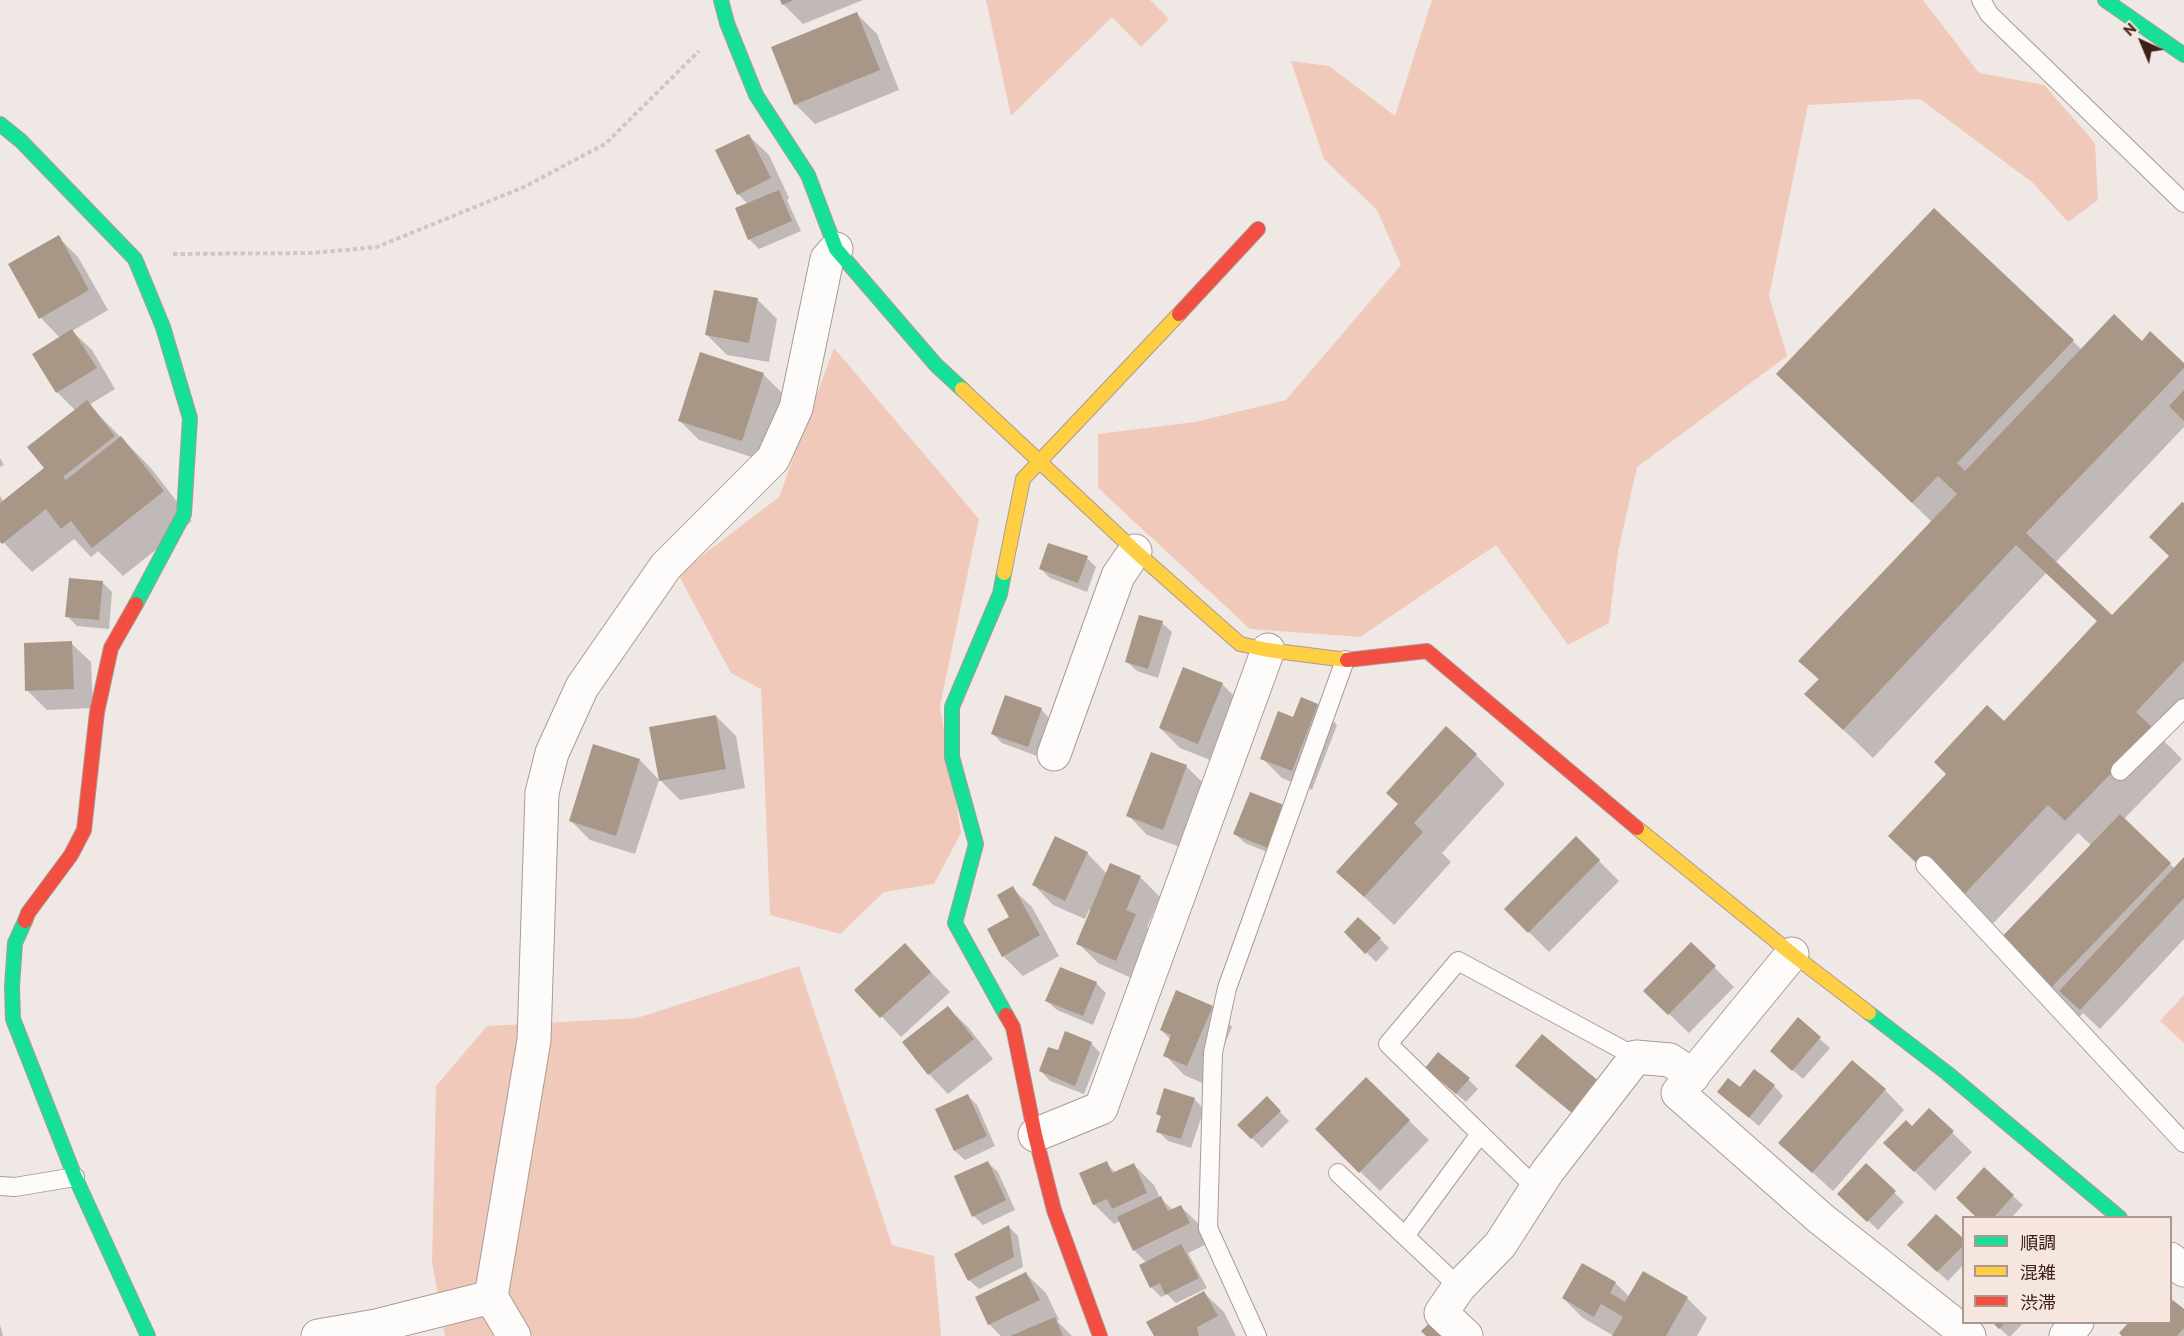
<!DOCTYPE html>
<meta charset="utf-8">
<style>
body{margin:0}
#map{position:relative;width:2184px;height:1336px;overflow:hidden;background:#f0e8e5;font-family:"PT Sans","Noto Sans JP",sans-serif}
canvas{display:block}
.legend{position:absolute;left:1962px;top:1216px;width:210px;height:108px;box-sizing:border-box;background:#f5e6e0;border:2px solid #ab9790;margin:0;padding:8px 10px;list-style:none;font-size:18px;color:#3d2117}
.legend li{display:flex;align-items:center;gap:12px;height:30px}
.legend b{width:30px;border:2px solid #ab9790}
.north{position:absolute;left:2112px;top:12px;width:60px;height:60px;-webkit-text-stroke:4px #f5e6e0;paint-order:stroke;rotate:316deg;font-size:16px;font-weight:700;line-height:24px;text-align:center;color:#3d2117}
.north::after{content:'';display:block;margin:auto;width:21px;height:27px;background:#3d2117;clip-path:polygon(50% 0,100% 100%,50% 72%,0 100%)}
</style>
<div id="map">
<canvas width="2184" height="1336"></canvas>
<ul class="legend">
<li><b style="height:8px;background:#16e098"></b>順調</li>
<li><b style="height:8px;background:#ffcf43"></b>混雑</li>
<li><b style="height:8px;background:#f24e42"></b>渋滞</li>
</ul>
<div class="north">N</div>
</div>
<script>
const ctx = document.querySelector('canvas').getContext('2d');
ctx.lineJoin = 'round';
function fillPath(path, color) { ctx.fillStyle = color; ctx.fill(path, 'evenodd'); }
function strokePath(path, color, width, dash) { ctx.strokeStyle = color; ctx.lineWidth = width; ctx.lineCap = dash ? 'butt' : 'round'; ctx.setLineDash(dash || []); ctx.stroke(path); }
const green = new Path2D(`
 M986,0H1150L1169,19L1141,47L1112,17L1011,116Z
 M1432,0H1923L1979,73L2044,85L2095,143L2098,200L2068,222L2032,182L1920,99L1808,105L1769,296L1787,356L1637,467L1618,552L1609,623L1568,645L1496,545L1360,637L1250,629L1098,488V434L1195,422L1286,400L1401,265L1377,210L1324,159L1291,61L1329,66L1395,116Z
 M834,348L979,519L940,706L961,833L934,884L884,892L840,934L770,915L761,689L731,673L678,574L779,497Z
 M799,966L892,1245L934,1256L941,1336H445L432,1262L436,1086L487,1026L637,1018Z
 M2184,995V1043L2160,1021Z`);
const shadow = new Path2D(`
 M781,0H863L803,24L783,4Z
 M857,14L877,34L899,90L815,124L795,104Z
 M749,136L769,155L789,198L787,200L801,231L759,249L749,239L748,204L738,194Z
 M58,237L78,257L108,310L72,331L92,350L115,389L89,405L150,467L192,521L123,576L98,551L91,557L74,539L32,572L0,539V496L4,502L46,468L76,411L58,393L34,354L60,338L41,318L10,264Z
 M757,299L777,319L769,362L727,355L707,335Z
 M2073,341L2082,350L2142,343L2184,365V427L2055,563L2112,618L2170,556L2184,505V721L2164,741L2182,759L2124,819L2175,869L2184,860V939L2100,1029L2083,1013L2074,1023L2024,975L2092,846L2078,833L1987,930L1919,865L2004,723L2098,622L2046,573L1873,758L1806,694L1820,681L1800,661L1932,522L1807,403Z
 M763,374L783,394L761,460L699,440L679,420Z
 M0,458L4,465L0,467Z
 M1087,558L1096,567L1087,592L1050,578L1041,569Z
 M102,582L112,592L109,629L77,626L67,616Z
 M1162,623L1172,632L1158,678L1137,671L1127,662Z
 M71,643L91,662L93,708L47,710L27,690Z
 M1222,684L1242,704L1218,763L1180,748L1160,728Z
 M1317,705L1337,725L1312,790L1282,778L1262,758L1294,719Z
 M1041,709L1050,719L1037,756L1002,743L993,734Z
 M716,716L736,736L745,788L680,800L660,780Z
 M1476,755L1505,784L1442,853L1451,862L1394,925L1338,872Z
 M640,760L659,780L635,854L590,840L570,820Z
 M1186,766L1206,786L1183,848L1147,835L1128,815Z
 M1284,806L1277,856L1245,843L1235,834Z
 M1576,838L1619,881L1549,952L1506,909Z
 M1087,853L1107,874L1140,877L1160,897L1147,927L1155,935L1136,980L1098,963L1078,943L1092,911L1089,910L1085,919L1053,905L1034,885Z
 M1012,888L1032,907L1059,956L1023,976L1003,956L1011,917Z
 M1346,932L1380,939L1389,948L1376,962Z
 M1691,944L1734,987L1689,1033L1645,991Z
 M905,945L950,992L901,1037L857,990Z
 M1096,983L1106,993L1093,1025L1057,1010L1047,1001Z
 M1212,1007L1232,1027L1207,1085L1184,1075L1165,1055L1171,1040L1161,1030Z
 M948,1008L968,1027L993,1059L948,1094L929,1074Z
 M1798,1020L1830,1048L1803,1079L1781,1060Z
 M1091,1043L1100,1053L1084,1094L1050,1081L1041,1071L1058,1052Z
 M1518,1066L1620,1104L1596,1133L1537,1085Z
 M1436,1077L1468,1079L1478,1089L1466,1102Z
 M1366,1079L1429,1140L1380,1191L1317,1129Z
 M1774,1086L1783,1096L1759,1126L1719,1092Z
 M1885,1090L1904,1110L1833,1191L1780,1143Z
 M968,1096L977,1105L995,1146L965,1160L955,1151L937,1110Z
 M1194,1099L1204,1109L1191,1148L1168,1141L1158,1131L1162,1118L1158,1113Z
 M1267,1099L1289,1121L1262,1148L1239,1125Z
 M1929,1110L1972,1152L1935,1191L1905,1162Z
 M988,1163L998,1172L1015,1210L983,1225L974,1216Z
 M1106,1163L1116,1173L1134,1165L1154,1185L1160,1198L1173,1210L1181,1207L1201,1226L1209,1243L1188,1253L1207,1288L1176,1303L1167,1294L1161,1297L1151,1287L1147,1263L1134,1250L1120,1221L1114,1224L1094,1204Z
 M1866,1165L1904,1202L1878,1230L1849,1203Z
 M2013,1196L2023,1205L2011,1218H1978Z
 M1009,1227L1018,1236L1023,1267L979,1289L969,1280Z
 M1964,1241V1264L1948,1281L1918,1254Z
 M1643,1273L1687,1298L1707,1318L1697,1336H1614L1583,1318L1563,1298L1615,1283L1630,1297Z
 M1026,1274L1046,1293L1059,1320L1057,1321L1072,1336H1001L989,1324Z
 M1204,1293L1224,1312L1236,1336H1155Z
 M2184,1311V1336H2124L2170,1322Z
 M1993,1322H2024L2011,1336H2008Z
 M0,1324L3,1336H0Z`);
const building = new Path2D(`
 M780,0H794L782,5Z
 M857,12L880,70L794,105L771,47Z
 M749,134L771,178L737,195L715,150Z
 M779,190L792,221L748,240L735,208Z
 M1934,208L2074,340L1957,463L1965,471L2114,314L2142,341L2150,331L2184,363V368L2026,533L2112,615L2169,556L2149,537L2182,502L2184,503V661L2136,712L2154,729L2065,821L2048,805L1957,902L1888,836L1946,774L1934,762L1987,705L2004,721L2097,621L2016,545L1843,730L1804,694L1819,679L1798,661L1957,494L1938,476L1912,503L1776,374Z
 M59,235L89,290L39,319L8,264Z
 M714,290L758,298L749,343L705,335Z
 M72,329L97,368L56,393L32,354Z
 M700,352L764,373L742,441L678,421Z
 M2184,390V421L2169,406Z
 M87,400L115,436L63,477L66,480L121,436L164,491L92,548L71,521L61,529L46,509L2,544L0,542V503L44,468L27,447Z
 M1048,543L1088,556L1078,583L1039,569Z
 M69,578L103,581L99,620L65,617Z
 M1139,615L1163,621L1148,669L1125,662Z
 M72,641L74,689L25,691L24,643Z
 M1183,667L1223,683L1198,744L1159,728Z
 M1005,695L1042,708L1028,747L991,734Z
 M1301,697L1318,704L1292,771L1260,759L1278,711L1293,717Z
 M716,715L726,769L659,781L649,727Z
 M1446,726L1477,754L1414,823L1423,832L1364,897L1336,872L1398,804L1386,793Z
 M593,744L640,759L616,836L569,821Z
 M1151,752L1187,765L1163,830L1126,816Z
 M1250,792L1284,805L1268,848L1233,834Z
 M2120,814L2171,863L2044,995L1993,946Z
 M1055,836L1088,852L1065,901L1032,885Z
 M1576,836L1600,860L1528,933L1504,909Z
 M2184,857V898L2080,1010L2059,991Z
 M1110,863L1141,876L1126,910L1136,914L1116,961L1076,944Z
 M1013,886L1040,935L1002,957L987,929L1009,917L997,895Z
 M1358,917L1381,938L1365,954L1344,932Z
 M1691,942L1716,966L1668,1015L1643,991Z
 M905,943L931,972L880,1018L854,990Z
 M1060,967L1097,982L1083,1016L1045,1001Z
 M1176,990L1213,1006L1187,1066L1163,1056L1171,1035L1160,1030Z
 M948,1006L974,1039L928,1075L902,1042Z
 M1798,1017L1821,1037L1792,1071L1770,1051Z
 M1065,1031L1092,1042L1075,1086L1039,1071L1048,1047L1058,1050Z
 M1542,1034L1601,1083L1575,1115L1515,1066Z
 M1438,1052L1470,1078L1456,1094L1425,1068Z
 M1852,1060L1886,1089L1812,1173L1778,1143Z
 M1754,1069L1775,1085L1749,1118L1717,1092L1728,1078L1740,1087Z
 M1366,1077L1410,1120L1359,1173L1315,1129Z
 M1164,1088L1195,1098L1181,1139L1156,1132L1161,1116L1156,1114Z
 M968,1094L987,1136L954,1151L935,1109Z
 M1267,1096L1281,1111L1251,1139L1237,1125Z
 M1929,1108L1954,1131L1914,1172L1883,1143L1906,1120L1912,1126Z
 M988,1161L1006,1200L972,1217L954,1176Z
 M1107,1161L1112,1173L1134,1163L1147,1193L1112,1209L1107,1199L1093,1205L1079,1173Z
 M1866,1163L1896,1191L1867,1222L1837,1194Z
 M1984,1167L2014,1195L1993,1218H1977L1956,1198Z
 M1161,1196L1168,1211L1181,1205L1190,1223L1133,1251L1117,1217Z
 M1936,1214L1964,1239V1245L1937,1272L1907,1245Z
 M1009,1225L1014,1257L968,1281L954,1254Z
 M1181,1244L1199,1278L1165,1295L1160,1283L1150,1288L1139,1265Z
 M1582,1263L1616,1282L1610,1293L1625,1302L1643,1271L1688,1297L1666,1336H1612L1623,1317L1601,1304L1594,1317L1562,1298Z
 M1026,1272L1040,1300L988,1325L975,1297Z
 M1204,1291L1218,1316L1197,1327L1199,1336H1154L1146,1322Z
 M2170,1298L2184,1309V1328L2177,1336H2122L2119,1333L2129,1322H2170Z
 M1055,1317L1063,1336H1010Z
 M1432,1321L1447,1336H1426L1421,1331Z
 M1992,1322H2006L1999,1329Z`);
const path = new Path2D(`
 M173,254L312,253L377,247L524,187L605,144L699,51`);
const lane = new Path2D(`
 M1981,0L1989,14L2184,203
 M2120,771L2184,708
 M1925,865L2184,1143
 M1338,1173L1459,1287
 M0,1186L15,1187L75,1177
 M1537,1189L1388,1044L1458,961L1636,1057
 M1405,1236L1480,1134
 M1257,1336L1208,1228L1213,1053L1227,988L1345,660`);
const street = new Path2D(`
 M1054,754L1118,576L1135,551
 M1792,954L1678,1093L1820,1218L1969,1336
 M1035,1135L1101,1108L1268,650
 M2170,1259L2184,1270
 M318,1336L376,1326L491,1297
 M514,1336L491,1297L534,1040L542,793L552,753L582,687L666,566L773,459L796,408L827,259L836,249
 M1466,1336L1441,1313L1459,1287L1500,1245L1547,1172L1636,1057L1670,1060L1693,1076
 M2066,1336L2077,1322`);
const fast = new Path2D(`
 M721,0L727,23L756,95L808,175L836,249L936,365L962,389
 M2105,0L2184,55
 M0,124L21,141L135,259L163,327L190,418L184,514L136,604
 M1004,573L1000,594L952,707V757L976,844L955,923L1006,1015
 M25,921L15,943L12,987L13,1019L75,1177L148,1336
 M1869,1013L1947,1073L2120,1218`);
const slow = new Path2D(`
 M962,389L1135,551L1240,644L1268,650L1347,660
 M1004,573L1023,479L1179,314
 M1637,828L1792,954L1869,1013`);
const jam = new Path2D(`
 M1179,314L1258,229
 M1347,660L1427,651L1637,828
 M25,921L28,913L71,855L84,830L97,712L111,648L136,604
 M1006,1015L1013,1027L1035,1135L1054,1210L1100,1336`);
fillPath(green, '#f1c9bb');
fillPath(shadow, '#0003');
fillPath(building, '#a89786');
strokePath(lane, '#ab9a95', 20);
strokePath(street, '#ab9a95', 35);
strokePath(fast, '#ab9a95', 16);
strokePath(slow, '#ab9a95', 16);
strokePath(jam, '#ab9a95', 16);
strokePath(path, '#cec8c5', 4, [4.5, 3]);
strokePath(lane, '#fdfcfb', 18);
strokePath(street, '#fdfcfb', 33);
strokePath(fast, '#16e098', 14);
strokePath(slow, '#ffcf43', 14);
strokePath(jam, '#f24e42', 14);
</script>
